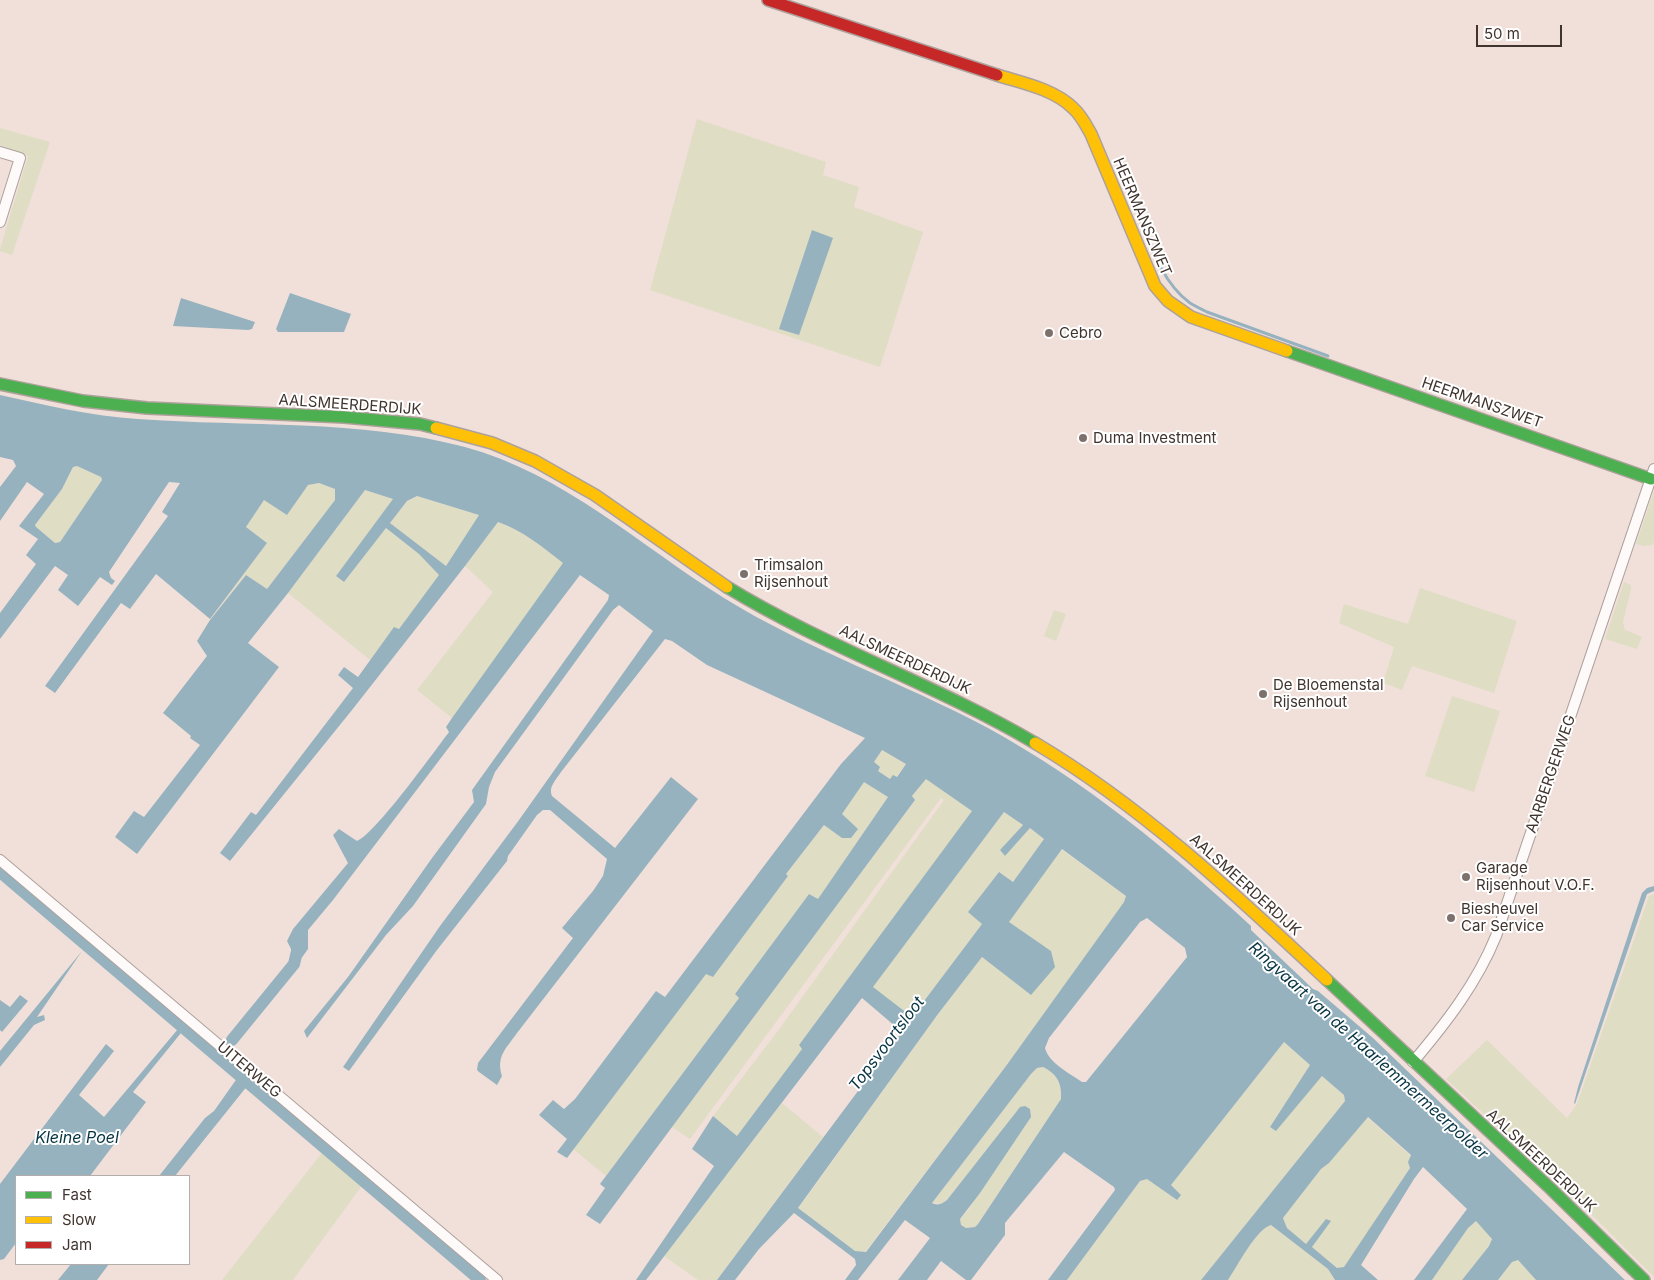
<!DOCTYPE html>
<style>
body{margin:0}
#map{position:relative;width:1654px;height:1280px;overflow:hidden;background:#f1e0da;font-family:Inter,sans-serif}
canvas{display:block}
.legend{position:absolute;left:15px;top:1175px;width:175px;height:90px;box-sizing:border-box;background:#fff;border:1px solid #b3aeac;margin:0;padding:6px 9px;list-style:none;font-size:15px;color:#40342f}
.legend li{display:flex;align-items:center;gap:10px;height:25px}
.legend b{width:25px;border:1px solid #b3aeac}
.scale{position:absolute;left:1476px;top:25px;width:86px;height:22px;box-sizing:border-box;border:2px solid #40342f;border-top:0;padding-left:6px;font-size:15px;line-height:18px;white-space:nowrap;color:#40342f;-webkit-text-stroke:4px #fff;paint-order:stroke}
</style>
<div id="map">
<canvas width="1654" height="1280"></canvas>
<ul class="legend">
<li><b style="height:6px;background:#4caf50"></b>Fast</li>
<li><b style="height:6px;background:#ffc107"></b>Slow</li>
<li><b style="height:6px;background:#c62828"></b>Jam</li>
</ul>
<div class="scale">50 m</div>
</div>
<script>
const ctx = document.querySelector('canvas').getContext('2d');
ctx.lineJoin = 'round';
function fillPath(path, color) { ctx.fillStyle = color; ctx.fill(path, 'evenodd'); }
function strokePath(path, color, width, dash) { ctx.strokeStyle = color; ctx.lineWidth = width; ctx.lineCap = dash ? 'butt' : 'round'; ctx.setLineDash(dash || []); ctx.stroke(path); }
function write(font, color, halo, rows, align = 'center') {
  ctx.font = font + ' Inter,sans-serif'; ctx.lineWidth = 4; ctx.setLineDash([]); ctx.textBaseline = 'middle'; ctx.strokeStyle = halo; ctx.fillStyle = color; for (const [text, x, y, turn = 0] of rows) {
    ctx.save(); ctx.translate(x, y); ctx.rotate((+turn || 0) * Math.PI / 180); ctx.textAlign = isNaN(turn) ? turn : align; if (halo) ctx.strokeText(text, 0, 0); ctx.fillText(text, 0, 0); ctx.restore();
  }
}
const green = new Path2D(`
 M697,119L826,162L823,175L859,187L854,207L923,232L880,367L650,290Z
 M0,128L50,142L12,255L0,251V249L28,156L0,145Z
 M77,466L101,477L102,480L60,542L55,543L36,527L35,525L62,489L73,467Z
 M319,483L335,489V500L266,590L246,575L210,620L267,543L246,527L264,500L308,485Z
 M365,490L394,499L336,576L344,582L386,528L419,554L440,575L399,629L394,628L370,660L288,593Z
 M1654,491V542L1652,545L1644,546L1636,544Z
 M417,496L479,515L446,566L390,523L407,501Z
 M498,522C522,531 544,548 564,563L452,718L417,690L493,592L465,566Z
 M1624,582L1631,585V590L1623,622L1625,630L1642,637L1637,649L1605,639Z
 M1420,588L1517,621L1494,693L1412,666L1402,690L1383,683L1394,647L1339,623L1344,604L1408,624Z
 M1054,610L1066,614L1056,641L1044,636Z
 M1452,696L1500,711L1474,792L1425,776Z
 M882,750L906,764L896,777L890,779L878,771L874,762Z
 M926,778L973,811L799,1045L802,1049L737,1136L713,1116L780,1028L944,800L941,798L690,1139L672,1127L915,800L912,797Z
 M864,781L888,797L818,900L809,894L735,994L739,998L606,1176L573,1149L706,973L713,977L788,876L786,874L825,824L841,814Z
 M1004,812L1023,825L1000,850L1005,856L1030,828L1044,839L1013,882L999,872L969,911L982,924L912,1017L872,988Z
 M1061,849L1126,896L1124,902L1006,1066L865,1252L855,1251L798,1209L938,1014L982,957L1031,994L1051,951L1008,922Z
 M1654,894V1277L1576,1199L1446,1079L1487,1040L1567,1118L1577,1104L1649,896Z
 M1284,1042L1310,1065L1270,1127L1276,1130L1322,1075L1344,1095L1345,1101L1201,1280H1067L1140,1181L1147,1178L1177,1200L1171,1185Z
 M1043,1067C1057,1074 1062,1083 1061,1099L978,1224L975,1227L966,1228L961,1225L960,1219L969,1209L1020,1107L947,1200L942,1204L932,1203L1031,1074L1037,1068Z
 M782,1103L823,1137L717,1280H698L664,1256Z
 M1367,1117L1411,1156L1408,1162L1410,1168L1344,1268H1337L1312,1247L1330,1221L1326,1220L1306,1244L1287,1228L1283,1218L1321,1169L1329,1163Z
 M329,1144L369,1176L293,1280H222Z
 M1476,1221L1492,1238L1489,1246L1462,1280H1432L1468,1227Z
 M1271,1225L1328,1269L1335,1280H1228C1238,1266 1255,1230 1271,1225Z
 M1518,1260L1536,1280H1498L1512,1262Z`);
const water = new Path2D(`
 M812,230L833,238L799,335L779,329Z
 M290,293L351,314L344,332H278L276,329Z
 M181,298L255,322L252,329L248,330L173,326Z
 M0,395C45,405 91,416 138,419C247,427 359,419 465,447C564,474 639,545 724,598C808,650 902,682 988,728C1086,782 1169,850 1251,926V930L1313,989L1318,991L1373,1038L1625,1280H1536L1518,1260L1512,1262L1498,1280H1462L1489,1246L1492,1239L1476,1221L1468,1228L1432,1280H1414L1467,1209L1423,1167L1414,1179L1361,1265L1378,1280H1335L1328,1269L1271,1225C1256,1229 1237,1267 1228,1280H1201L1345,1101L1344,1095L1322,1076L1276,1131L1270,1127L1310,1065L1284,1042L1171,1185L1181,1195L1177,1200L1147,1179L1140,1181L1067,1280H1048L1115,1190L1114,1187L1064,1152L1005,1223V1235L971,1280H966L941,1261L927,1280H898L930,1238L905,1220L858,1280H845L856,1265L855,1259L794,1213L759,1249L735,1280H717L902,1032L862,998L646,1280H636L714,1166L692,1149L713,1116L737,1136L802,1049L799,1045L972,811L926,779L912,796L915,800L600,1224L586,1215L605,1188L600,1184L739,998L735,994L809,894L818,899L888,797L864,782L842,814L858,829L851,838H842L824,825L786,874L788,876L713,977L706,974L567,1158L557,1152L567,1139L539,1115L553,1100L564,1109L575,1099L656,991L665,997L841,764L865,738L707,665L672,641L665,639L561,772C556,780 548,787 552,796L615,848L671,777L698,799L517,1033C506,1049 496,1056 502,1076L497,1085L479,1072L477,1070L478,1063L573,938L562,928L593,891L603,876L607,859L550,810H543L537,815L508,856L507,861L437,950L349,1071L343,1067L440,926L519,820L653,631L619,605L613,610L495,772L489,787L486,804L413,906L386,935L307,1038L304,1031L348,977L432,858L474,802L472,790L608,600L609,595L580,575L333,900L308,930V949L298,963L287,941L293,929L348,863L333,835L339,829L357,841C376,833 433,753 449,732L446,727L452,718L563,563C544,548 522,530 498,522L465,566L352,710L230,861L220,853L251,812L256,815L353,688L338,675L344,667L358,677L394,627L399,629L439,575L419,554L386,528L344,582L336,576L393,499L365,490L288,593L248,643L279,667L137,854L115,837L134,811L144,817L200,745L190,738L191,736L163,713L207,656L197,641L210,620L246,575L267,589L335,500V489L319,483L308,485L287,515L264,500L246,527L267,543L210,619L156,574L130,609L121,603L55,693L45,686L168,516L162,512L180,483L169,482L109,572L111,578L115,581L112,585L100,577L78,606L58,590L68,575L55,566L0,639V613L36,564L26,555L38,539L19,526L44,494L27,482L0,521V487L16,466L13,460L0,457ZM77,466L101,477L102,480L60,542L55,543L36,527L35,525L62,489L73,467ZM417,496L479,515L446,566L390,523L407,501ZM882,750L906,764L897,777L893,775L890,779L878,771L880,767L874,762ZM1004,812L1023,825L1000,850L1005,856L1030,828L1044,839L1013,882L999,872L968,912L982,924L912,1017L873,987ZM1062,849L1126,896L1124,902L1006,1066L866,1252L855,1251L798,1208L938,1014L982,957L1031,995L1055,967L1051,951L1009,922ZM1147,918L1185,948L1187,957L1086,1082H1082C1069,1073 1049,1063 1045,1048L1049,1038L1140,922ZM1043,1067C1057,1074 1062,1083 1061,1099L978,1224L975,1227L966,1228L961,1225L960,1219L980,1193L1031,1117L1030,1109L1025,1106L1020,1107L947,1200C942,1204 938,1206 932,1203L1031,1074L1037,1068ZM1368,1117L1411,1155L1408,1162L1410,1168L1344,1267L1337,1268L1312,1247L1331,1221L1326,1219L1306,1244L1287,1228L1283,1218L1321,1169L1329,1163Z
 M1654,886V891L1647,894L1575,1104L1574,1103L1578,1087L1642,893L1647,888Z
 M82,951L37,1017L44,1015L45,1020L34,1025L0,1067V1051Z
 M20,995L28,1001L2,1032L0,1030V1000L10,1007Z
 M178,1029L181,1033L133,1092L146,1102L90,1176H16V1243L4,1259L0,1260V1184L106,1044L114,1051L79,1095L104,1117Z
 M238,1077L248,1085L175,1176H159L205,1118L214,1111Z
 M71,1264H109L97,1280H58Z`);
const stream = new Path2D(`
 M1138,212C1150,243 1161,282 1190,303C1195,306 1201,309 1207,312L1328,356`);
const canal = new Path2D(`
 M0,872L480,1280
 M232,1040L294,964L299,943`);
const street = new Path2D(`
 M0,152L20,158L0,222
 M0,860L497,1280
 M1413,1062C1446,1023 1477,983 1496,936L1654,469`);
const fast = new Path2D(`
 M1287,351L1651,479
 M0,384L83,401L147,408L344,417L420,424L436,428
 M727,587C825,647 935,684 1035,743
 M1327,980L1551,1189L1644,1280`);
const slow = new Path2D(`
 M997,75C1022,83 1054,89 1073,108C1081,115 1086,125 1091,134L1155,286L1168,301L1191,317L1287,351
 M436,428L492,443L535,461L595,495L727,587
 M1035,743C1143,807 1235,894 1327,980`);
const jam = new Path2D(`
 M768,0L997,75`);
const markers = [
 [1049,333,5,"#7e706b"],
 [1083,438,5,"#7e706b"],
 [744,574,5,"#7e706b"],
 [1263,694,5,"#7e706b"],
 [1466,877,5,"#7e706b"],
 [1451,918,5,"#7e706b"]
];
const streetNames = [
 ["HEERMANSZWET",1142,217,67],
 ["HEERMANSZWET",1482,403,19],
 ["AALSMEERDERDIJK",350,405,4],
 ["AALSMEERDERDIJK",905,660,25],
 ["AARBERGERWEG",1551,774,-71],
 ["AALSMEERDERDIJK",1245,885,42],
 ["UITERWEG",249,1070,40],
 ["AALSMEERDERDIJK",1541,1161,43]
];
const poiNames = [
 ["Cebro",1059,333],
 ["Duma Investment",1093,438],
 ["Trimsalon",754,565],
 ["Rijsenhout",754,582],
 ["De Bloemenstal",1273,685],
 ["Rijsenhout",1273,702],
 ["Garage",1476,868],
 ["Rijsenhout V.O.F.",1476,885],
 ["Biesheuvel",1461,909],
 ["Car Service",1461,926]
];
const waterNames = [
 ["Topsvoortsloot",887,1044,-53],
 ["Ringvaart van de Haarlemmermeerpolder",1368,1051,42],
 ["Kleine Poel",77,1138]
];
fillPath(green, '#dfddc4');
fillPath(water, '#96b2bf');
strokePath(stream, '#96b2bf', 3);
strokePath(canal, '#96b2bf', 12);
strokePath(street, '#ada19c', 12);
strokePath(fast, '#ada19c', 14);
strokePath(slow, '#ada19c', 14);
strokePath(jam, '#ada19c', 14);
strokePath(street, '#fdfaf9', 10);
strokePath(fast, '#4caf50', 11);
strokePath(slow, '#ffc107', 11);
strokePath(jam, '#c62828', 11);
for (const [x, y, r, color] of markers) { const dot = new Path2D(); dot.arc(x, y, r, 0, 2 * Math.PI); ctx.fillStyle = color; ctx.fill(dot); strokePath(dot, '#fff', 2); }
write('15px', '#40342f', '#fff', streetNames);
write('15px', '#40342f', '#fff', poiNames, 'left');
write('italic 16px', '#043241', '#fff', waterNames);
</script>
